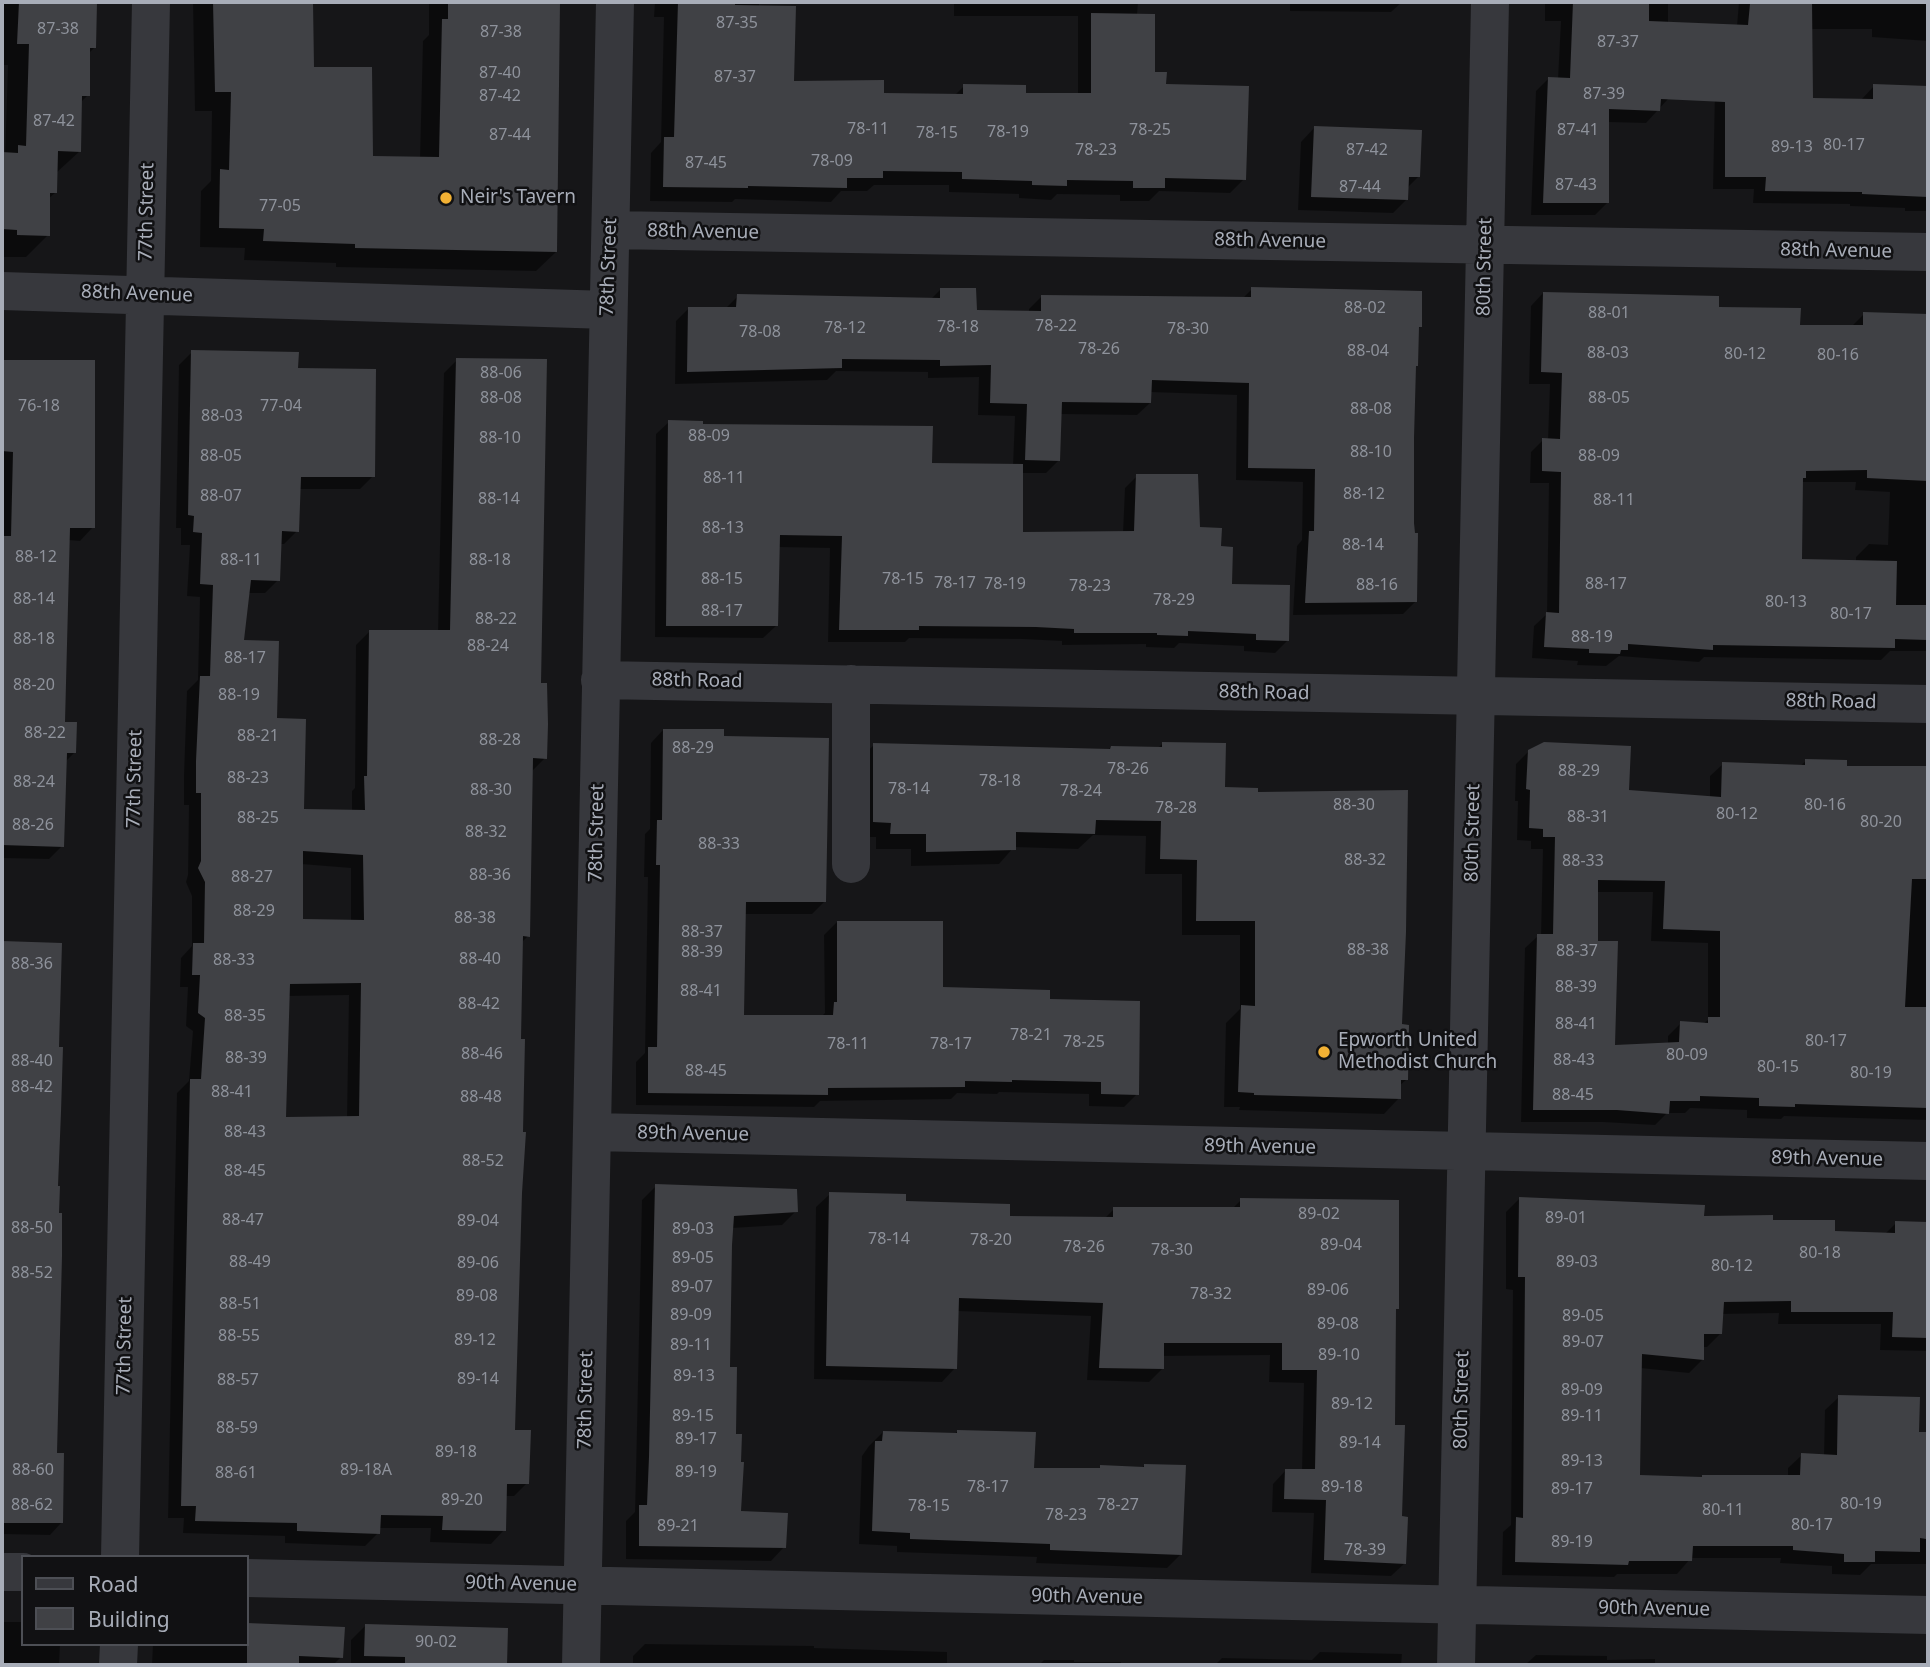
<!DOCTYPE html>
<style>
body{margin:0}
#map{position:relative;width:1930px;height:1667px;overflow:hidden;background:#161618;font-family:"Noto Sans",sans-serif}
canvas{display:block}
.frame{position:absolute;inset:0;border:4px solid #a8adb8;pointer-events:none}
.legend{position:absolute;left:21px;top:1555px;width:228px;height:91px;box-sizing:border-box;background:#111113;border:2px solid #4d4f55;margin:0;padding:9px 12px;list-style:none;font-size:21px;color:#a8adb8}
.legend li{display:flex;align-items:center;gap:14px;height:35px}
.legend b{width:35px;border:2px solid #4d4f55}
</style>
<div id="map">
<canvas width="1930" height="1667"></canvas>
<div class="frame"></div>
<ul class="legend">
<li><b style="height:9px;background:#37383d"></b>Road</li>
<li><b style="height:19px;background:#404145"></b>Building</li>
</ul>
</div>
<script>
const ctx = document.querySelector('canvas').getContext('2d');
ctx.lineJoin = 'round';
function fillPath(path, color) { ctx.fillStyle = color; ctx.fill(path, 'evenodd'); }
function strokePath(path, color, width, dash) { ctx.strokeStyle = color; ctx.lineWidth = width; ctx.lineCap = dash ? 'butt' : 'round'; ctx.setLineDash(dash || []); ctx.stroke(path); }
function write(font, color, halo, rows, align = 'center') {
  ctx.font = font + ' "Noto Sans",sans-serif'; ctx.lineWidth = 5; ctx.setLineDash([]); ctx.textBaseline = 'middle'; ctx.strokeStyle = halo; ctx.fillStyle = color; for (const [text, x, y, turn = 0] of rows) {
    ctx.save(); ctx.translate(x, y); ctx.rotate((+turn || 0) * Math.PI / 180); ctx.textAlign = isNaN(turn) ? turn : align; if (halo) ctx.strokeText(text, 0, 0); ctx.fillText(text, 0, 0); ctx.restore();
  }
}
const shadow = new Path2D(`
 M2,2H95V47L88,54V95L80,103V151L56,173L55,193L48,199V235L26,257H2V162L5,159L8,65H2Z
 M193,2H311L312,68L371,157L420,158L423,41L429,35V2H558L556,252L536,271L336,267V263L244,260L245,248L200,247L201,191L211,181L212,111H195Z
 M655,2H759V7L792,83L882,95L954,96L964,86L1024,95H1078V16H954V2H1138L1137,15L1153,74L1244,179L1230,193L1159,191L1149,201H1120V195L1057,194L1051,200L1019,198V194L949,192V185H874L867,191H841L831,202L735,199L732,202L650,201L651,153L661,142L664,17H654Z
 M1290,2H1402L1391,12L1290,11Z
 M1545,2H1668V99L1646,123L1608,122L1607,203L1595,215H1531L1536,91L1548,79H1558L1561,21H1545Z
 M1739,2H1928V41L1872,37V29H1810L1811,100H1861L1874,86L1928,88V211H1905V208L1850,206V204L1753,203L1754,189H1713L1716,39L1737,26Z
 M1314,128L1419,176L1407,188V199L1393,213L1298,210L1301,142Z
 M1252,289L1420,327L1417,329L1414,368L1413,523L1416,601L1403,614L1293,615L1297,546L1302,540L1303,482L1236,480L1237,395L1150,392V403L1137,415L1060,414L1059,460L1046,473H1022L1021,534L1123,533L1125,488L1137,476L1219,548L1230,586L1288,640L1275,653L1244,651V646L1179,643L1174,648L1146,647V644L1062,645V641L1023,639L909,638L905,642H828L830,548L778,547L776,626L763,638L655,637L656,434L669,422L931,465L1013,466L1015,416L978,415L979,377L928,378V372L836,371L827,380L675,384L676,321L689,308L725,309L738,296L931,299L940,290L975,312L1029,313V309L1042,296L1242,299Z
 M1543,293L1717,309L1799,327H1851L1864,314L1928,315V651H1890L1881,660L1704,657L1699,662L1619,656L1606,666L1577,665L1578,661L1532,658L1534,626L1547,614L1549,483H1530L1531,452L1543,440H1548L1550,384H1529L1531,306ZM1802,482H1856L1855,490L1890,492L1888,545L1869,544L1856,557V562L1800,560Z
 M192,352L296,369L373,476L360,489H299L297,531L284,544H280L278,580L265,593H248L242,641L276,720L302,811H352V791L355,788L356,645L369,632H438L444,373L457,360L540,685L545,758L531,772L528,936L521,943L520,1193L513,1432L527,1483L514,1496H505L504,1530L491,1544L430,1542L431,1528H378V1533L365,1546L285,1543V1536L183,1533L184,1518H168L177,1093L189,1081L193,1031L186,1026L188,987H180L181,958L192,946V896L186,882L188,875L189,805H184V775L187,691L198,680L200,597L187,596L190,545H181V528H176L179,365ZM301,864L351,868V921H301ZM349,995L347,1118H285L288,996Z
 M2,361H93V527L80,541L68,540L63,723L74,753L65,762L62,846L49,859L2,858Z
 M663,730L722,738L825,901L812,914H744L742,1017H821L825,1013L824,935L837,922L942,988L1048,1001L1137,1094L1124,1107L1089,1106V1094L999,1092L997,1094L957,1093L951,1099L820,1101L814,1107L636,1105V1062L645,1053L648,877H644L645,834L650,829L651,743Z
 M1163,743L1223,789L1400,1026L1406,1080L1399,1086V1098L1384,1114L1239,1110L1240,1107H1224L1226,1023L1240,1009V935H1182V874H1145L1146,836L1093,835L1078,849L1014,847L999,864L911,866V849H876V837H858V760L874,745L1108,750L1111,747L1157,749Z
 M1529,751L1628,792L1710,798V776L1723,764L1800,766L1806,761L1845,767L1928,774V1120L1784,1116L1781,1119L1747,1118V1110L1690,1108L1685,1113H1667L1655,1125L1603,1122H1521L1525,948L1538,936H1541L1543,849H1531V841L1517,840L1518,801H1515L1516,764ZM1596,892H1653L1651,941L1708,943V1020L1703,1024L1681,1023L1668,1036V1044L1613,1047L1596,942Z
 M2,943L61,944L56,1188L55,1454L61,1523L50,1535L2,1534Z
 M656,1186L796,1211L782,1225L732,1228L728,1369L739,1513L784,1547L771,1561L626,1559V1521L635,1512L636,1472L642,1200Z
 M830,1194L1008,1217L1104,1219L1114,1209H1232L1241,1200L1397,1308L1394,1311L1393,1426L1405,1563L1391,1576L1311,1573L1314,1513L1272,1512L1273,1484L1286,1470L1302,1471L1304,1383L1269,1382L1270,1355L1162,1356V1369L1149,1382L1087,1380L1091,1316L957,1311L955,1368L942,1382L814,1379L816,1207Z
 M1519,1199L1703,1218L1772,1222L1833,1233L1884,1235L1896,1223L1928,1224V1351L1880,1350L1881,1324H1778L1779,1313L1721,1314L1720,1334L1707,1347H1702V1360L1689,1373L1640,1368L1638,1477L1700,1479L1788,1477V1468L1802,1455L1824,1456L1825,1410L1839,1397L1918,1434H1928V1564H1871L1860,1575L1832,1574V1566L1780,1563L1781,1558H1691L1677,1574H1617L1614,1577L1502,1575L1503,1532L1511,1525L1513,1290L1506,1289V1212Z
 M958,1431L1033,1470H1097L1101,1467L1141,1469L1144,1466L1181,1554L1167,1568L1036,1563L1037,1557L897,1552V1546L859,1544L862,1456L869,1446L883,1432L954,1434Z
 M2,1622H23V1644H60L59,1665H2Z
 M247,1624L343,1628L341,1657L333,1665H152L153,1644H247Z
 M365,1626L506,1630L505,1665H351V1640Z
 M645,1644L814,1646V1648L947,1652V1664L1039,1665L1044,1660H1074V1662H1121V1665H633V1656Z
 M1320,1652L1402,1654L1401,1665H1215L1222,1658L1312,1660Z
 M1536,1655L1607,1656V1660L1655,1659V1665H1525Z`);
const building = new Path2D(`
 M19,2H97L96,48H90V96H82L81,152L58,151L57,193H50V236L17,235V230L2,229V152L18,153V145L26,146L29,44H17Z
 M213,2H313L314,67H372L373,156L439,157L442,19H448V2H560L557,252L355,248V244L263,241L264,229L219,228L220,169L229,170L231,92H215Z
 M678,2H735V5L796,6L794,81L884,80V93L963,94V84L1026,85V93H1091V13L1155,14V72H1167L1166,84L1249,86L1246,180L1165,178V188H1133V181L1067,180V186L1032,185V181L962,179V172L883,171V178H847V188L748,186V188L663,187L664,137H674Z
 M1573,2H1649V21L1748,25L1750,4L1812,2L1813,98L1873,99V84L1928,86V197L1862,194V192L1765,191L1766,177H1725V102L1661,99L1660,111L1609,109V203H1543L1548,77L1570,78Z
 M1314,126L1422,130L1420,177H1409L1408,200L1311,197Z
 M1251,287L1422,291V327H1419L1418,366H1416L1414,438V523L1415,533H1418L1417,602L1305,603L1309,531H1314L1315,469L1248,468L1249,383L1152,380L1151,403L1062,402L1060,461L1025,460L1027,404L990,403L991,365L940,366V360L842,359V368L687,372L688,307H736L737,294L940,298V288H976L977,310L1041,311V295L1251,297Z
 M1543,292L1719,296V307L1801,308L1800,325H1863V312L1928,314V481L1867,478V470L1806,471V478H1803L1802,559L1897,561L1896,605H1928V640L1895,639V648L1713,645V650L1628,644V650H1621L1620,654L1589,653V649L1544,647L1546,612L1559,613L1561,472L1542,471V438L1560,439L1562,373L1541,372Z
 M191,350L299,352L298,368L376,369L375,477H301L299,532L282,531L280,581L251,580L244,640L279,641L277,718L306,719L304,809L365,810L364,776H367L369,630H450L456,358L547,359L541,683H547L548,724L547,759L533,758L530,937L523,936L521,1039H525L523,1132H526L522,1193L515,1430H531L529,1484H507L506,1531L442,1530L443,1516L381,1515L380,1534L297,1531V1523L195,1521L196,1506H181L190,1079H201L205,1018L198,1013L200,975H192L193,943H204L205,882L198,868L201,861V793H196V761L200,676H210L213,585L200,584L202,533L193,532L194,516L188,515ZM303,851L363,855L364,920L303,919ZM361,983L359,1116L286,1117L290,984Z
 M2,360H95V528H70L65,722H77L76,753H67L64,847L2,845V536H11L13,452L2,451Z
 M668,420L703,421V424L933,426L932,463L1023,464V532L1134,531L1136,474H1198L1200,527L1222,528L1221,546L1233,547L1232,584L1290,585L1289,641L1256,640V634L1188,631V636L1157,635V633H1074V629L1036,627L919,626V630H839L842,536L780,535L778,626H666Z
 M663,729H724V736L829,738L826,902H746L744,1015H833L834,1002H837V921H943V987L1050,990V999L1140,1001L1139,1095L1101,1094V1082L1012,1080V1082L965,1081V1087L828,1088V1095L648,1093V1047H657L660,865H656L657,820H662Z
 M1162,742L1226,743L1225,787L1258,788V792L1408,790L1406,932L1402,1024L1409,1025L1408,1080H1401V1099L1254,1095V1093L1238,1092L1241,1005L1255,1006V921H1196L1197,860L1160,859L1161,821L1096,820L1095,834L1016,832V850L926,852V834H890L891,823L873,822V743L1110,749L1111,746L1162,747Z
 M1544,742L1631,746L1629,790L1721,797L1722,762L1805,765V759L1847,760V766H1928V879H1912L1905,1007H1928V1108L1795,1104V1107L1759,1106V1098L1700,1096V1101H1670L1669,1114L1617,1110H1533L1537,934H1553L1555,837H1543V829L1529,828L1530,790L1526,789L1528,750ZM1598,880L1665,881L1663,929L1720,931V1017H1708V1023L1680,1021L1679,1042L1615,1045L1618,941H1598Z
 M2,941L62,943L59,1047H63L61,1112L58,1186H60L59,1213H62V1256L57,1453H64L63,1523H2Z
 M655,1184L797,1189L798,1212L734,1216L732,1245L730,1367H737L736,1434H742L741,1462H744L741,1511L788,1513L786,1548L639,1546V1505H647L649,1457Z
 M829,1192L906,1194V1201L1010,1204V1216L1113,1217V1207H1240V1198L1399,1200V1309H1396L1395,1425H1405L1402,1516L1408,1517L1406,1564L1324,1560L1326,1500L1284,1499L1285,1469H1315L1317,1370H1282V1343H1164V1369L1099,1368L1103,1303L959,1298L957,1369L826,1366Z
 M1519,1197L1705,1205L1704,1216L1773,1215V1220H1835V1231L1895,1233V1221L1928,1222V1338L1892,1337L1893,1312H1791V1301L1724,1302L1722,1334H1704V1360L1642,1354L1640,1475L1702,1477V1475H1800L1801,1453L1837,1455L1838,1395L1920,1397L1919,1432H1928V1490L1926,1539L1920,1538V1552L1875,1551V1562H1844V1554L1793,1550V1546H1693L1692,1561H1629L1628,1565L1515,1562L1516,1517L1523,1518L1525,1277H1518Z
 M957,1430L1036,1432L1034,1468H1100V1465L1144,1467V1464L1186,1465L1182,1555L1050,1550V1544L910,1539V1533L872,1531L875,1441H882L883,1431L957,1433Z
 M247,1623L345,1627L343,1658L299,1656V1665H247Z
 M365,1624L508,1628L507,1665H405V1657L364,1656Z`);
const minor = new Path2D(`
 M611,230L1928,252
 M2,291L608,310
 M600,680L1928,704
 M851,864V684
 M592,1132L1928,1161
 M120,1557L151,2
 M2,1572H23
 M247,1578L1928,1615
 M118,1665L119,1644
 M581,1665L615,2
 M1456,1665L1490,2`);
const markers = [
 [446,198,7,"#f2b134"],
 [1324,1052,7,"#f2b134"]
];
const numberNames = [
 ["87-35",737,23],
 ["87-38",58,29],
 ["87-38",501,32],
 ["87-37",1618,42],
 ["87-40",500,73],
 ["87-37",735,77],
 ["87-39",1604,94],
 ["87-42",500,96],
 ["87-42",54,121],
 ["78-11",868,129],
 ["78-25",1150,130],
 ["87-41",1578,130],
 ["78-19",1008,132],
 ["78-15",937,133],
 ["87-44",510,135],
 ["80-17",1844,145],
 ["89-13",1792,147],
 ["78-23",1096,150],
 ["87-42",1367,150],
 ["78-09",832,161],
 ["87-45",706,163],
 ["87-43",1576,185],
 ["87-44",1360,187],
 ["77-05",280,206],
 ["88-02",1365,308],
 ["88-01",1609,313],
 ["78-22",1056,326],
 ["78-18",958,327],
 ["78-12",845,328],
 ["78-30",1188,329],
 ["78-08",760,332],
 ["78-26",1099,349],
 ["88-04",1368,351],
 ["88-03",1608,353],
 ["80-12",1745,354],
 ["80-16",1838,355],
 ["88-06",501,373],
 ["88-08",501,398],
 ["88-05",1609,398],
 ["76-18",39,406],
 ["77-04",281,406],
 ["88-08",1371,409],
 ["88-03",222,416],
 ["88-09",709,436],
 ["88-10",500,438],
 ["88-10",1371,452],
 ["88-05",221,456],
 ["88-09",1599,456],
 ["88-11",724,478],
 ["88-12",1364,494],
 ["88-07",221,496],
 ["88-14",499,499],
 ["88-11",1614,500],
 ["88-13",723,528],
 ["88-14",1363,545],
 ["88-12",36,557],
 ["88-11",241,560],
 ["88-18",490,560],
 ["88-15",722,579],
 ["78-15",903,579],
 ["78-17",955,583],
 ["78-19",1005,584],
 ["88-17",1606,584],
 ["88-16",1377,585],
 ["78-23",1090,586],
 ["88-14",34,599],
 ["78-29",1174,600],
 ["80-13",1786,602],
 ["88-17",722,611],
 ["80-17",1851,614],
 ["88-22",496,619],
 ["88-19",1592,637],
 ["88-18",34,639],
 ["88-24",488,646],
 ["88-17",245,658],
 ["88-20",34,685],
 ["88-19",239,695],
 ["88-22",45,733],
 ["88-21",258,736],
 ["88-28",500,740],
 ["88-29",693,748],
 ["78-26",1128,769],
 ["88-29",1579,771],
 ["88-23",248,778],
 ["78-18",1000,781],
 ["88-24",34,782],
 ["78-14",909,789],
 ["88-30",491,790],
 ["78-24",1081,791],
 ["88-30",1354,805],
 ["80-16",1825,805],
 ["78-28",1176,808],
 ["80-12",1737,814],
 ["88-31",1588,817],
 ["88-25",258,818],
 ["80-20",1881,822],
 ["88-26",33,825],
 ["88-32",486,832],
 ["88-33",719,844],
 ["88-32",1365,860],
 ["88-33",1583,861],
 ["88-36",490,875],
 ["88-27",252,877],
 ["88-29",254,911],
 ["88-38",475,918],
 ["88-37",702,932],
 ["88-38",1368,950],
 ["88-37",1577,951],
 ["88-39",702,952],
 ["88-40",480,959],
 ["88-33",234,960],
 ["88-36",32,964],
 ["88-39",1576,987],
 ["88-41",701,991],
 ["88-42",479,1004],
 ["88-35",245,1016],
 ["88-41",1576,1024],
 ["78-21",1031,1035],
 ["80-17",1826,1041],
 ["78-25",1084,1042],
 ["78-11",848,1044],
 ["78-17",951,1044],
 ["88-46",482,1054],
 ["80-09",1687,1055],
 ["88-39",246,1058],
 ["88-43",1574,1060],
 ["88-40",32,1061],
 ["80-15",1778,1067],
 ["88-45",706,1071],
 ["80-19",1871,1073],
 ["88-42",32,1087],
 ["88-41",232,1092],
 ["88-45",1573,1095],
 ["88-48",481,1097],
 ["88-43",245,1132],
 ["88-52",483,1161],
 ["88-45",245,1171],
 ["89-02",1319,1214],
 ["89-01",1566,1218],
 ["88-47",243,1220],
 ["89-04",478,1221],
 ["88-50",32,1228],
 ["89-03",693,1229],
 ["78-14",889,1239],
 ["78-20",991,1240],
 ["89-04",1341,1245],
 ["78-26",1084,1247],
 ["78-30",1172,1250],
 ["80-18",1820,1253],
 ["89-05",693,1258],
 ["88-49",250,1262],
 ["89-03",1577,1262],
 ["89-06",478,1263],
 ["80-12",1732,1266],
 ["88-52",32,1273],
 ["89-07",692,1287],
 ["89-06",1328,1290],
 ["78-32",1211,1294],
 ["89-08",477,1296],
 ["88-51",240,1304],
 ["89-09",691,1315],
 ["89-05",1583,1316],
 ["89-08",1338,1324],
 ["88-55",239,1336],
 ["89-12",475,1340],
 ["89-07",1583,1342],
 ["89-11",691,1345],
 ["89-10",1339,1355],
 ["89-13",694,1376],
 ["89-14",478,1379],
 ["88-57",238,1380],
 ["89-09",1582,1390],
 ["89-12",1352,1404],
 ["89-15",693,1416],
 ["89-11",1582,1416],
 ["88-59",237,1428],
 ["89-17",696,1439],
 ["89-14",1360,1443],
 ["89-18",456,1452],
 ["89-13",1582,1461],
 ["88-60",33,1470],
 ["89-18A",366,1470],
 ["89-19",696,1472],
 ["88-61",236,1473],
 ["78-17",988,1487],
 ["89-18",1342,1487],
 ["89-17",1572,1489],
 ["89-20",462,1500],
 ["80-19",1861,1504],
 ["88-62",32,1505],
 ["78-27",1118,1505],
 ["78-15",929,1506],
 ["80-11",1723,1510],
 ["78-23",1066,1515],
 ["80-17",1812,1525],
 ["89-21",678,1526],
 ["89-19",1572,1542],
 ["78-39",1365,1550],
 ["90-02",436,1642]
];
const poiNames = [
 ["Neir's Tavern",460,198],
 ["Epworth United",1338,1041],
 ["Methodist Church",1338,1063]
];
const streetNames = [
 ["77th Street",147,212,-89],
 ["88th Avenue",703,232,1],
 ["88th Avenue",1270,241,1],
 ["88th Avenue",1836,251,1],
 ["78th Street",609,267,-88],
 ["80th Street",1485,267,-89],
 ["88th Avenue",137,294,2],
 ["88th Road",697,681,1],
 ["88th Road",1264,693,1],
 ["88th Road",1831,702,1],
 ["77th Street",135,779,-89],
 ["78th Street",597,833,-89],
 ["80th Street",1473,833,-89],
 ["89th Avenue",693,1134,1],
 ["89th Avenue",1260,1147,1],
 ["89th Avenue",1827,1159,1],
 ["77th Street",125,1346,-89],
 ["78th Street",586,1400,-89],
 ["80th Street",1462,1400,-89],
 ["90th Avenue",521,1584,1],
 ["90th Avenue",1087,1597,1],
 ["90th Avenue",1654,1609,1]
];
fillPath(shadow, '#0007');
fillPath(building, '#404145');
strokePath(minor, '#37383d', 38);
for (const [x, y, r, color] of markers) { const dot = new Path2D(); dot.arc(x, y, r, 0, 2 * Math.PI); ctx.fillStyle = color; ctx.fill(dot); strokePath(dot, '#111113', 2.5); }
write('16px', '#8e929b', null, numberNames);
write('19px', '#a8adb8', '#111113', poiNames, 'left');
write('19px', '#a8adb8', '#111113', streetNames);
</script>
